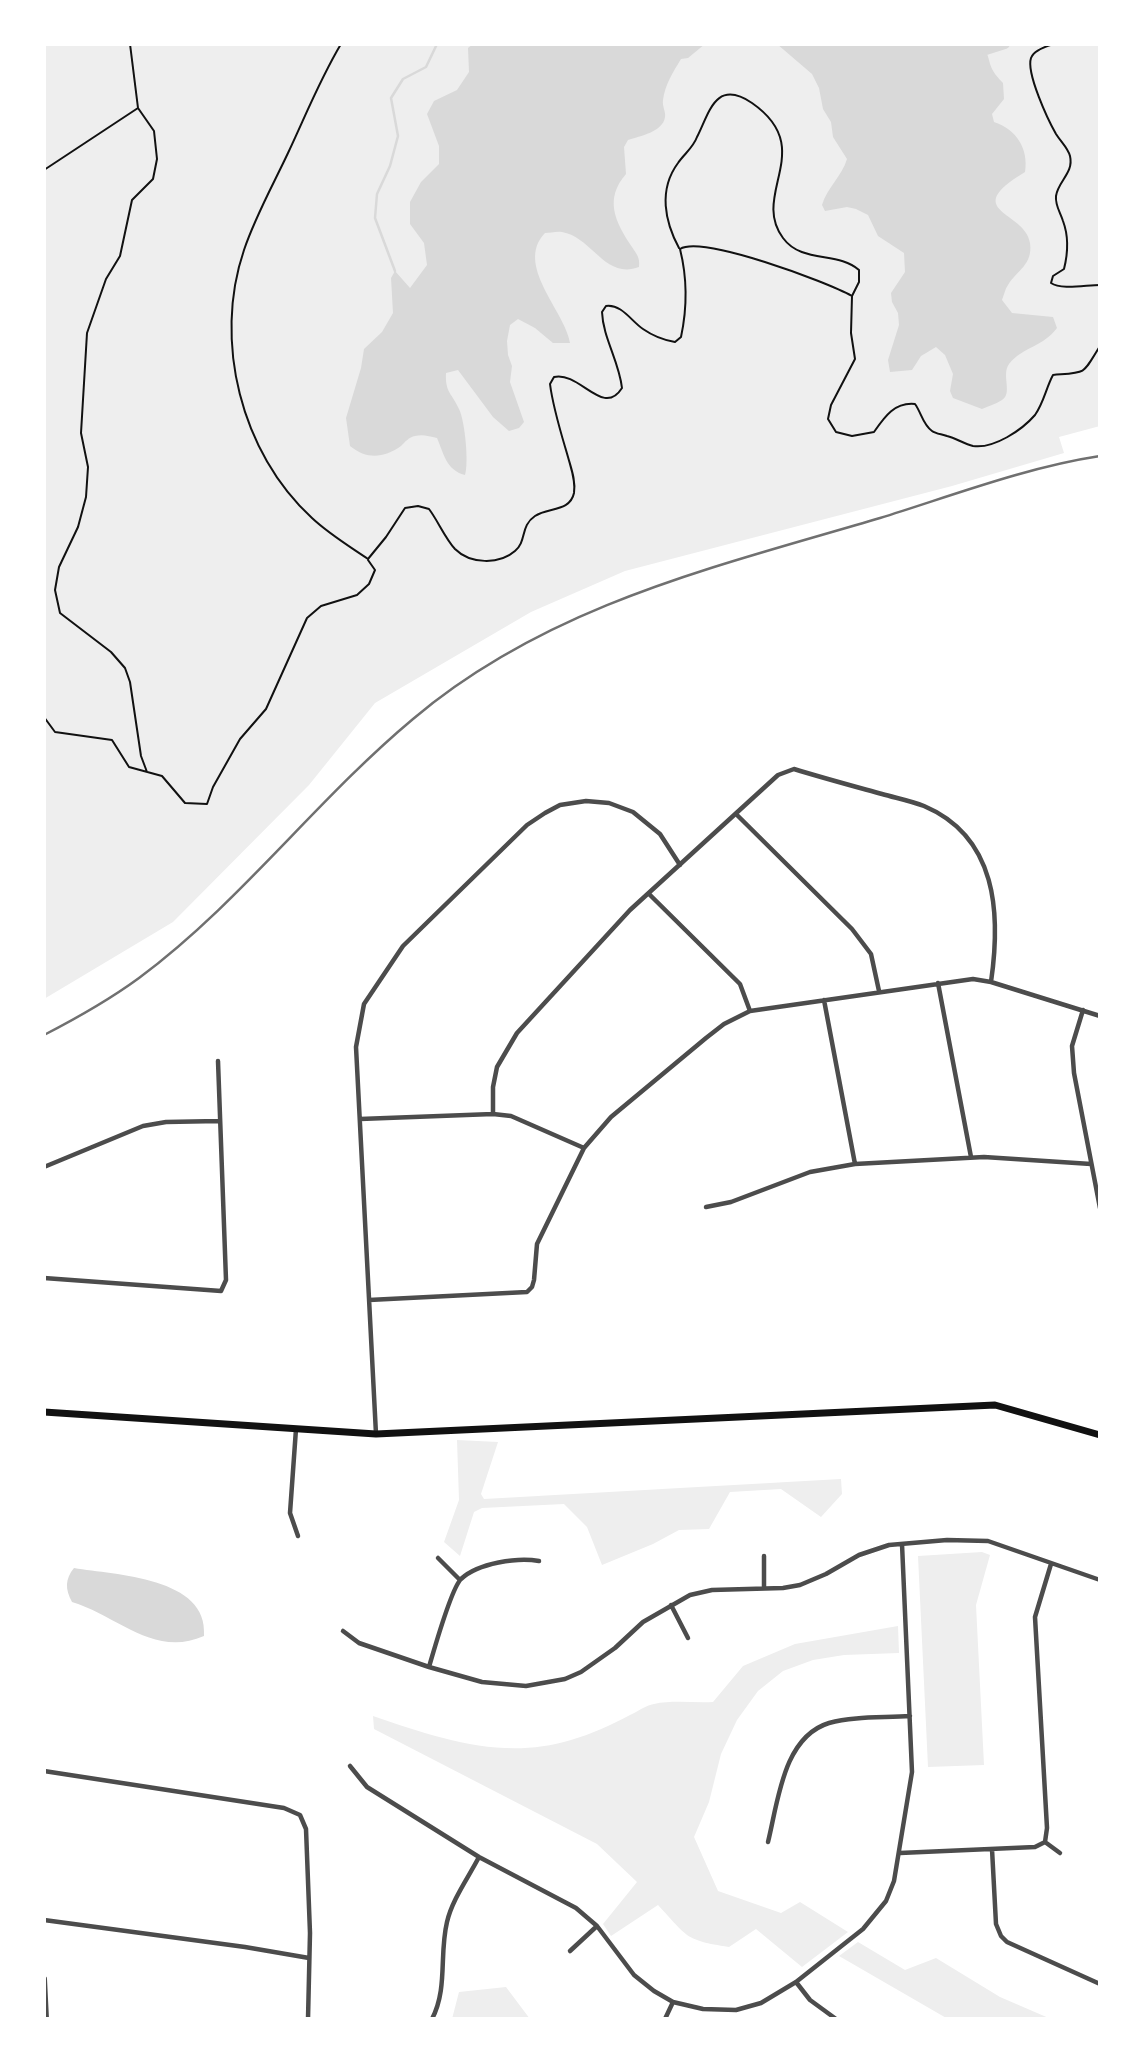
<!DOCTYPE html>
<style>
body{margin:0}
#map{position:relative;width:1144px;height:2063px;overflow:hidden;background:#fff;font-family:Raleway,sans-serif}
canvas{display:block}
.frame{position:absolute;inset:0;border:46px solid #fff;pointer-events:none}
</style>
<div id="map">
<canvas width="1144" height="2063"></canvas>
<div class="frame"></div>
</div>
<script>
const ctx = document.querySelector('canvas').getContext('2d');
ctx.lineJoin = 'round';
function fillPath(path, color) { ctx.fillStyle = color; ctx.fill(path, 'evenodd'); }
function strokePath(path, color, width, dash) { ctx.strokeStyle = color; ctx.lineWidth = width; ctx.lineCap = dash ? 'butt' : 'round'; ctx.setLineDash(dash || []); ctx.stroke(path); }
const green = new Path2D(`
 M44,44H1100V426L1059,437L1064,453L952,486L625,571L531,612L375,703L309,785L173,922L44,999Z
 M457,1440L498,1442L481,1494L484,1499L841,1479L842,1494L821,1517L781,1489L730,1492L709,1529L679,1530L653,1544L602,1565L587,1527L564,1504L482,1508L474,1512L460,1556L444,1542L459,1500Z
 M982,1552L990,1555L976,1605L984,1765L928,1767L918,1556Z
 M898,1626L899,1653L844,1655L813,1660L783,1671L758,1691L737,1720L721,1754L709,1802L694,1837L718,1891L781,1913L800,1902L848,1932L802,1967L756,1929L729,1947C684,1940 688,1937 658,1905L611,1936L603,1924L637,1882L597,1844L374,1729L373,1716C438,1738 502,1761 571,1740C592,1734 611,1725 630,1715C637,1712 646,1705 654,1704C672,1700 694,1703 713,1702L743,1666L795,1644Z
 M858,1942L905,1970L936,1958L1000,1997L1051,2019H948L839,1956Z
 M506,1987L530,2019H452L459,1992Z`);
const water = new Path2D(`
 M473,44H705L688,58L681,59C673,72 665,85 663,100C662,106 666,112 665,117C663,132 640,136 628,140L624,147L626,174C604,199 615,222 632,247C637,255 640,257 639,267C605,280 592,237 562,232C557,231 550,233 545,233C514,265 565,311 570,343H553L535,328L518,319L510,325L507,341L508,355L512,366L510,382L524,422L519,428L509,431L493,417L458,370L446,373C445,393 452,393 459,409C465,421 469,463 465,475C446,470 444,454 437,438C429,436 422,434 415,436C409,437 405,442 401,446C384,458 367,460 350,446L346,418L361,368L364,349L382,332L393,313L391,278L395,271L410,288L427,265L424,243L410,224V202L421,182L439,164V146L427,114L434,101L457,90L469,72L468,48Z
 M777,44H982C993,61 985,65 1003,83L1004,99L992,114L994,122C1016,129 1029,149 1025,172C958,212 1026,211 1030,243C1033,265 1017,270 1008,285C1005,289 1004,295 1002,300L1012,313L1053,317L1057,328C1043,347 1024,346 1009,364C1001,375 1013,393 1002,400C996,404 988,406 982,409L953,398L950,391L953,374L945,355L936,347L921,356L912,370L890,372L888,360L899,325L898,313L892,302L891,293L905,272L904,253L878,236L868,215L856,209L847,207L825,211L822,205C827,188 842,176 847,159L833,137L831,122L823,109L819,88L812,74Z
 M74,1568C115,1575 209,1577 204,1636C154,1658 118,1616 72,1602C65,1589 65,1579 74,1568Z`);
const stream = new Path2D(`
 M395,271L375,218L377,194L390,166L398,136L391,98L403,79L426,67L437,44`);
const canal = new Path2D(`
 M986,50L1005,44`);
const path = new Path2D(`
 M341,44C320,79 305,117 288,153C273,185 255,217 244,250C213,341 241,453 312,518C329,534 349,546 368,559L386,537L405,508L418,506L429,509C438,521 445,538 455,549C470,564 499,565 515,551C527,541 520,526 535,516C548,507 570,512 574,493C576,481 571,468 568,457C561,433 553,408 550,384L554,377C580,371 603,418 622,388C619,361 603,338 602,312L606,306C622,304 631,321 643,329C653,336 663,340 675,342L681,337C687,309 687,277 680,249C702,235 827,282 852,296L851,333L855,359L831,405L828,419L836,432L852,436L874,432C885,416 895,402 915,404C921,412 923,425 932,431C936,434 942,434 947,436C956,438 964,444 973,446C994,449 1022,430 1035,415C1044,402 1046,388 1053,375C1088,372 1082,375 1100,346
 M1053,44C1046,47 1034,50 1031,58C1026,73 1048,120 1056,134C1061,142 1068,148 1070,156C1074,173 1058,181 1056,196C1055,205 1060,212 1063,221C1069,237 1068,253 1064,269L1053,276L1051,283C1061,290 1086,285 1100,285
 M138,108L154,131L157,159L153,179L132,200L120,256L106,279L87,333L81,433L88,467L86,497L78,527L59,567L55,590L60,613L111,652L125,668L130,682L141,756L147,772
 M44,170L138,108L130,44
 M679,248C665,222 658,190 678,163C684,154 693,148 697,137C709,114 715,78 752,103C818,149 750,194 783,238C802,264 838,251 859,270V282L852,296
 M44,717L55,732L112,740L129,767L162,776L185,803L207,804L213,787L240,739L266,709L307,618L321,606L357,595L369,584L375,570L368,560`);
const minor = new Path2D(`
 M736,814L852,929L871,954L879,991
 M649,894L740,984L750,1011
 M938,983L971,1157
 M824,1000L855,1164
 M1083,1010L1072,1046L1074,1073L1100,1208
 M493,1114V1087L497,1067L517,1033L630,910L778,775L794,769C823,778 853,786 882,794C896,798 911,801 924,806C997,837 1001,913 991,982
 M360,1119L493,1114L511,1116L584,1148
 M44,1167L143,1126L166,1122L219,1121
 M706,1207L731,1202L810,1172L855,1164L984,1157L1091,1164
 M44,1278L221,1291L226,1280L218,1061
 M369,1300L527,1292L532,1287L534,1280L537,1244L584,1148L611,1117L706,1038L724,1024L750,1011L973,979L991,982L1100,1016
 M296,1429L290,1513L298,1536
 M376,1434L356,1047L364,1004L403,946L527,825L545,813L560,805L586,801L609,803L633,812L660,834L680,865
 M438,1558L460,1580
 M764,1588V1556
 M671,1605L688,1638
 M343,1631L359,1643L429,1667L482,1682L526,1686L565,1679L581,1672L615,1648L643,1622L690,1595L712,1590L783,1588L800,1585L826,1574L859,1555L889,1545L947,1540L988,1541L1100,1580
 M429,1667C434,1650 451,1589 461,1579C478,1563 518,1557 539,1561
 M350,1766L367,1787L479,1857L576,1908L597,1926L634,1975L654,1991L673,2002L703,2009L736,2010L761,2003L796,1982L863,1929L886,1901L894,1881L912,1772L902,1544
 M44,1771L284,1808L300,1815L306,1829L310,1933L308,2019
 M768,1842C778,1802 783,1737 829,1723C854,1716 884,1718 910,1716
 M1045,1842L1047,1828L1035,1617L1051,1564
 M992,1849L996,1924L1001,1936L1007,1942L1100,1984
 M900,1853L1035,1847L1045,1842L1060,1853
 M44,1920L245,1947L309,1958
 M570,1951L597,1926
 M796,1982L810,2000L836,2019
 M432,2019C448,1988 439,1955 447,1922C452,1900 468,1878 479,1857
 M665,2019L673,2002`);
const tertiary = new Path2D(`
 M44,1979L46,2019`);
const secondary = new Path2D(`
 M44,1412L376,1434L995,1405L1100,1435`);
const rail = new Path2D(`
 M44,1035C77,1018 109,1000 139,978C240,903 316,800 413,719C548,605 715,567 880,518C951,496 1027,467 1100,456`);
fillPath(green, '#eee');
fillPath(water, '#d9d9d9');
strokePath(stream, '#d9d9d9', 2.5);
strokePath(canal, '#d9d9d9', 10);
strokePath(path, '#111', 2);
strokePath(minor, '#4c4c4c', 4.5);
strokePath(tertiary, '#4c4c4c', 6);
strokePath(secondary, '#111', 7);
strokePath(rail, '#707070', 2.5);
</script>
